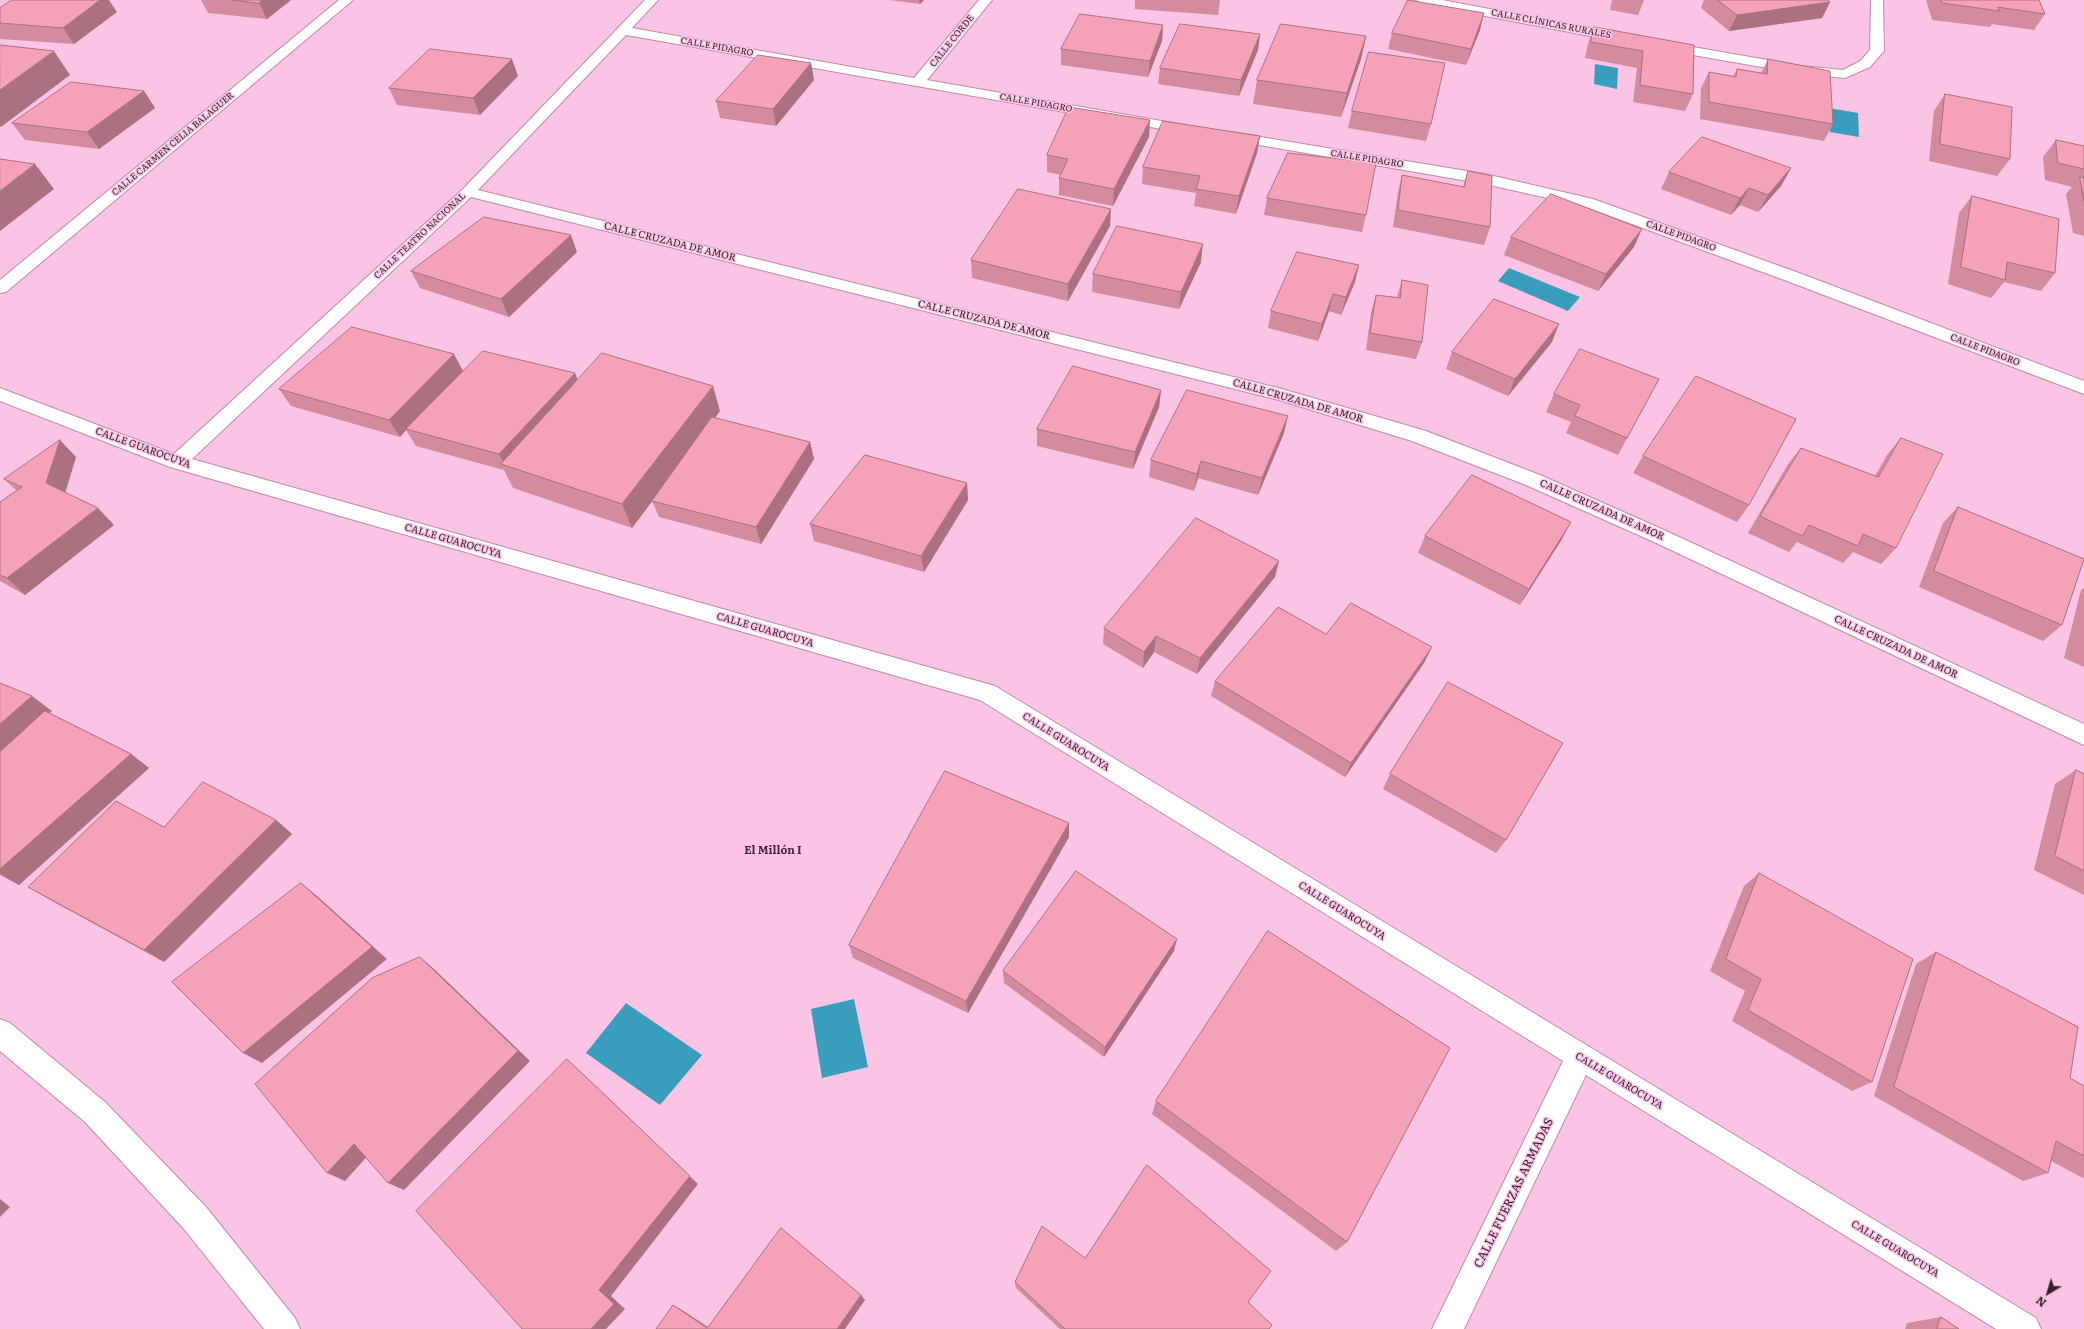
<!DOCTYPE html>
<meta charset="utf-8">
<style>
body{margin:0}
#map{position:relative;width:2084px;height:1329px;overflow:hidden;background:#fbc3e4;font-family:Literata,serif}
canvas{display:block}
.north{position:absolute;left:2028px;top:1273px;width:40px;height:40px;-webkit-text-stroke:3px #fbc3e4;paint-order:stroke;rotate:218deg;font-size:11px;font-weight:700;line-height:16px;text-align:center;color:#36212e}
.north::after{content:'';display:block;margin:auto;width:14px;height:18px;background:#36212e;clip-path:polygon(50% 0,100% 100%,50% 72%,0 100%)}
</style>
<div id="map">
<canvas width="2084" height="1329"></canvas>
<div class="north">N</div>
</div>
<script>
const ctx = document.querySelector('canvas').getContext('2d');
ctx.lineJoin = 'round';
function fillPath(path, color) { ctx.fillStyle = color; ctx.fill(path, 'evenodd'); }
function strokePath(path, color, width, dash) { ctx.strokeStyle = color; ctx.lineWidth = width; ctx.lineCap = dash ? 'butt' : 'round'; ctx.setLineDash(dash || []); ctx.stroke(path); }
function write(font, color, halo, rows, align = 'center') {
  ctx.font = font + ' Literata,serif'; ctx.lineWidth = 3; ctx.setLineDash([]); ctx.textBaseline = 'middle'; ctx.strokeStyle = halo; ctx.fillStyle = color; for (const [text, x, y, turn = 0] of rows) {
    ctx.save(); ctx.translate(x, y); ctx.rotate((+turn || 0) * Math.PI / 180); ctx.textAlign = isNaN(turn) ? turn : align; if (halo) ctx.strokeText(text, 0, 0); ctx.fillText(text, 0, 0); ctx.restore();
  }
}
const water = new Path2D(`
 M1595,64L1618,68L1617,89L1594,84Z
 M1829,108L1858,113L1859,137L1830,132Z
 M1509,268L1580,297L1568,311L1498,281Z
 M854,999L868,1067L822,1078L811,1009Z
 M626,1003L702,1055L660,1105L586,1053Z`);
const street = new Path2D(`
 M339,0H353L6,292L0,293V280Z
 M645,0H658L632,28L914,78L979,0H992L927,80L1190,126L1195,127L1197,130L1195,133L1190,134L626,35L478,190L1282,389L1426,431L1540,475L1666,531L2084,724V745L1652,541L1526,485L1412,441L1279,400L471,197L192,459L995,686L2036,1318L2041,1329H1996L1586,1075L1464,1329H1432L1563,1061L980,700L170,467L0,401V388L174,454L463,189Z
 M1416,0H1442L1622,34L1629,38L1622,42L1422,4Z
 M1871,0H1883L1884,51L1870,67L1845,78L1802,74L1664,50L1657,46L1664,42L1802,66L1843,70L1860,61L1870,50Z
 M1230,132L1485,174L1593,199L1799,273L2084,381V394L1787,281L1583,206L1485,184L1225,139L1223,136L1225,133Z
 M0,1019L10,1023L105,1102L206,1207L295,1318L300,1329H264L184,1229L85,1122L0,1051Z`);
const wall = new Path2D(`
 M201,0H291L267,19L208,13Z
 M890,0H924L920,4Z
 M1135,0H1220L1218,15L1135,9Z
 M1612,0H1644L1638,15L1610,10Z
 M1704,0H1828L1830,2L1822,18L1729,31L1701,8Z
 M1926,0H2039L2045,14L2034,30L1992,24L1990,27L1932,20Z
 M0,8L117,12L74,44L0,39Z
 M1163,25L1162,41L1148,77L1061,65V49Z
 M1594,27L1694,45L1693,94L1685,111L1633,102L1637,68L1585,58L1588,44Z
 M1480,30L1466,65L1388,49L1392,33Z
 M1260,34L1258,50L1239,96L1158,84L1160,68Z
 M1366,36L1361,59L1341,117L1253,104L1257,80Z
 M1768,59L1833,124L1824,141L1700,119L1701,88L1709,72L1733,76L1737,69L1761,73Z
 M811,63L814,80L776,126L720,118L716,101Z
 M518,76L480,115L397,105L389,88Z
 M144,91L155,108L99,149L25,140L12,123Z
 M1945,94L2010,159L1997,176L1929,161L1934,111Z
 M1352,111L1431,124L1426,141L1348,128Z
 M1260,136L1257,153L1236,214L1194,206L1196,193L1142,184L1143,167Z
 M1149,137L1113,206L1059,195V178L1061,175L1047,172V155Z
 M2056,140L2084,146V236L2073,233L2066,194L2072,187L2045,180L2043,157Z
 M1791,168L1781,186L1758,212L1740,205L1731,215L1661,189L1669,172Z
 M1468,171L1490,227L1484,245L1393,227L1398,192L1402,175L1463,187Z
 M1972,196L2055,273L2041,291L2004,282L1991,298L1948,284L1959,213Z
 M1267,198L1366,215L1362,232L1264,215Z
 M1110,226L1068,301L972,278L971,260Z
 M1511,237L1634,247L1598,291L1504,255Z
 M577,252L509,317L420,288L411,271Z
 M1201,262L1179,309L1092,292L1093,274Z
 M1402,280L1422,342L1416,359L1366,350L1371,312L1376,295L1397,297Z
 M1355,282L1341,315L1329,311L1318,341L1268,328L1271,311Z
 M1552,342L1508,396L1446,369L1452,352Z
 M463,371L577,380L720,411L715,418L810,442L814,459L761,544L659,517L652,501L632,528L513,488L504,470L416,446L406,430L400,437L291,406L279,389Z
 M1659,379L1618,455L1566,433L1571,422L1546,412L1554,394Z
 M1161,390L1159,407L1133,469L1037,446V429Z
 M1284,433L1258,495L1198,478L1194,491L1149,477L1151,460Z
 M1901,438L1896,548L1881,564L1853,552L1843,563L1797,542L1789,552L1748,533L1788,464L1801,448L1875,476L1887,455Z
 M1643,456L1749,505L1737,522L1633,473Z
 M76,457L65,492L114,525L25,595L0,581V502L17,491L4,479Z
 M967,483L968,500L924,572L814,541L810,524Z
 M1958,507L2062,625L2043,641L1919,587L1943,523Z
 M1425,536L1562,539L1520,605L1418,553Z
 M1275,577L1197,674L1154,652L1143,668L1103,644L1104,628Z
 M2084,588V667L2064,658L2081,590Z
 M1326,634L1424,663L1345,777L1211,696L1215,681Z
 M0,683L52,711L49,713L131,754L149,768L19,885L0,875Z
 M2076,770L2084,774V895L2034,870L2055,784Z
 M1390,774L1506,840L1496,853L1383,789Z
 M276,820L292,834L164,962L50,900L28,887L164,827Z
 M1069,823V837L968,1013L853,958L849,945Z
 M1759,873L1872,1082L1852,1091L1732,1021L1745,991L1710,971L1744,886Z
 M1174,951L1104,1057L1004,983L1003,971Z
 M1936,952L2070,1078L2084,1086V1178H2083L2051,1161L2048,1173L2023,1181L1874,1096L1916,964Z
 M1156,1101L1347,1242L1336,1251L1152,1114Z
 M1085,1258L1248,1302L1269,1329H1060L1016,1288L1015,1282Z
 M1941,1317L1959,1329H1905L1907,1323Z`);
const shadedWall = new Path2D(`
 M100,0H109L117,12L74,44L63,28Z
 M262,0H291L267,19L259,3Z
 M919,0H924L920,4Z
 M1830,2L1822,18L1729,31L1737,15Z
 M1484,13L1480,30L1466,65L1471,49Z
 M1163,25L1162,41L1148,77L1150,61Z
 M1260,34L1258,50L1239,96L1241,80Z
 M1366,36L1361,59L1341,117L1347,93Z
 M54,51L70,75L1,127L0,126V90Z
 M512,59L518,76L480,115L473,98Z
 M811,63L814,80L776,126L773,109Z
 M144,91L155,108L99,149L87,132Z
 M1150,120L1149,137L1113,206L1114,189Z
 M1260,136L1257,153L1236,214L1239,196Z
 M35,164L54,189L0,231V191Z
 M1791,168L1781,186L1758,212L1768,195Z
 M1749,188L1740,205L1731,215L1740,198Z
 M1111,209L1110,226L1068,301V284Z
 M1642,229L1634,247L1598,291L1606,274Z
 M571,235L577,252L509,317L501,299Z
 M1203,244L1201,262L1179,309L1181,292Z
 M1359,265L1355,282L1341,315L1346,297Z
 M1333,294L1329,311L1318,341L1322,324Z
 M1559,324L1552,342L1508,396L1515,379Z
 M454,354L463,371L406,429V430L400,437L389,420Z
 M575,373L582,390L505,466L499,454Z
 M713,386L720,411L632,528L622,504Z
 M1161,390L1159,407L1133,469L1135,452Z
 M1288,416L1284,433L1258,495L1262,478Z
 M60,440L76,457L63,500L46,483Z
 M810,442L814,459L761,544L756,527Z
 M1201,461L1198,478L1194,491L1197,474Z
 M967,483L968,500L924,572L921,556Z
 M98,508L114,525L25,595L7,578Z
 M1571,522L1562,539L1520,605L1529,589Z
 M1279,561L1275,577L1197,674L1200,658Z
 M1156,636L1154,652L1143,668L1144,652Z
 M1432,647L1424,663L1345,777L1351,763Z
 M32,696L52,711L0,758V724Z
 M131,754L149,768L19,885L0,874V869Z
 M276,820L292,834L164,962L144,950Z
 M1069,823V837L968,1013L966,1001Z
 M301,883L317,896L387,959L262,1063L243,1053Z
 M1177,939L1174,951L1104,1057L1105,1047Z
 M420,957L434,969L530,1061L404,1190L388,1183Z
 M567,1059L698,1184L611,1296L625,1309L606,1329H591L599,1290Z
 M354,1144L371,1152L345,1181L327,1173Z
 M0,1199L10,1207L0,1217Z
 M861,1295L865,1300L845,1329H837Z
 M673,1305L682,1310L711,1329H709Z`);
const building = new Path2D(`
 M12,0H100L63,28L0,23V8Z
 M232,0H262L259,3Z
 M1408,0L1484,13L1471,49L1392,33Z
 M1718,0H1828L1830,2L1737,15Z
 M1941,0H2039L2045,14L1997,7L2000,11L1942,3Z
 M1080,14L1163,25L1150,61L1061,49Z
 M1180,24L1260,34L1241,80L1160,68Z
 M1281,24L1366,36L1347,93L1257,80Z
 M1594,27L1694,45L1693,94L1640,85L1643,51L1591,42Z
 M0,45L54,51L0,90Z
 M430,49L512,59L473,98L389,88Z
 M1369,52L1445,63L1431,124L1352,111Z
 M758,55L811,63L773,109L716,101Z
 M1768,59L1830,71L1833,124L1709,102V72L1736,77L1737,69L1767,74Z
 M71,82L144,91L87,132L12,123Z
 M1945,94L2012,107L2010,159L1940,144Z
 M1069,107L1150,120L1114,189L1059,178L1068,159L1047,155Z
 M1163,121L1260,136L1239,196L1196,189L1200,176L1143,167Z
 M1702,137L1791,168L1768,195L1749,188L1740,198L1669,172Z
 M2056,140L2084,146V169L2058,163Z
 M1288,153L1376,163L1366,215L1267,198Z
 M0,159L35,164L0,191Z
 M1468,171L1492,176L1490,227L1398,210L1402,175L1464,187Z
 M2080,177L2084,178V201Z
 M1018,189L1111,209L1068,284L971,260Z
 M1551,194L1642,229L1606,274L1511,237Z
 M1972,196L2059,219L2055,273L2007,262L2005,280L1961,267Z
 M484,217L571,235L501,299L411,271Z
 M1117,226L1203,244L1181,292L1093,274Z
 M1297,252L1359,265L1346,297L1333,294L1322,324L1271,311Z
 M1402,280L1428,285L1422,342L1370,333L1376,295L1400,298Z
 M1494,299L1559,324L1515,379L1452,352Z
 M352,327L454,354L389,420L279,389Z
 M1580,349L1659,379L1627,438L1575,416L1580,405L1554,394Z
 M483,351L575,373L499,454L406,429Z
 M602,353L713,386L622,504L501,464Z
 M1073,366L1161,390L1135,452L1037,429Z
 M1696,376L1796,419L1749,505L1643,456Z
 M1187,390L1288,416L1262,478L1201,461L1197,474L1151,460Z
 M712,417L810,442L756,527L652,501Z
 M1901,438L1943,454L1896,548L1863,534L1858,546L1809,525L1802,536L1760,516L1801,448L1878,477Z
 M60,440L46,483L98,508L7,578L0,575V502L22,487L4,479Z
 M865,455L967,483L921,556L810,524Z
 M1472,475L1571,522L1529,589L1425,536Z
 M1958,507L2084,559L2062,625L1934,571Z
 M1196,518L1279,561L1200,658L1156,636L1144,652L1104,628Z
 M1351,603L1432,647L1351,763L1215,681L1278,607L1326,634Z
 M1448,682L1563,743L1506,840L1390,774Z
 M0,683L32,696L0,724Z
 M45,711L131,754L0,869V752Z
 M2076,770L2084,774V871L2055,856Z
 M945,771L1069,823L966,1001L849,945Z
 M203,782L276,820L144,950L28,887L116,801L164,827Z
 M1076,871L1177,939L1105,1047L1003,971Z
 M1759,873L1913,959L1872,1082L1748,1010L1761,979L1726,959Z
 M301,883L372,947L243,1053L172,982Z
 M1268,931L1450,1048L1347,1242L1156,1101Z
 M1936,952L2078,1027L2070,1078L2084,1086V1156L2056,1141L2048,1173L1894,1087Z
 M420,957L518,1051L388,1183L354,1144L327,1173L255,1084L372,978Z
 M567,1059L690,1176L599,1290L614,1304L591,1329H522L416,1211Z
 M1147,1165L1271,1271L1248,1302L1272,1325L1269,1329H1065L1015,1282L1042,1226L1085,1258Z
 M781,1228L861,1295L837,1329H656L673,1305L707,1328Z
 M1941,1317L1959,1329H1937Z`);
const farStreetnames = [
 ["CALLE CLÍNICAS RURALES",1551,24,11],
 ["CALLE CORDE",952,41,-51],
 ["CALLE PIDAGRO",717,47,10],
 ["CALLE PIDAGRO",1036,103,10],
 ["CALLE CARMEN CELIA BALAGUER",173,144,-40],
 ["CALLE PIDAGRO",1367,159,9],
 ["CALLE TEATRO NACIONAL",420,236,-43],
 ["CALLE PIDAGRO",1681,236,20],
 ["CALLE PIDAGRO",1985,350,21]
];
const streetNames = [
 ["CALLE CRUZADA DE AMOR",670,242,14],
 ["CALLE CRUZADA DE AMOR",984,320,14],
 ["CALLE CRUZADA DE AMOR",1298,401,16],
 ["CALLE GUAROCUYA",143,448,20],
 ["CALLE CRUZADA DE AMOR",1602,510,24],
 ["CALLE GUAROCUYA",453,541,16],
 ["CALLE GUAROCUYA",765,630,16],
 ["CALLE CRUZADA DE AMOR",1896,647,25],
 ["CALLE GUAROCUYA",1066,742,32],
 ["CALLE GUAROCUYA",1342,911,32],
 ["CALLE GUAROCUYA",1619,1081,31],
 ["CALLE GUAROCUYA",1895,1249,31]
];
const neighbourhoodNames = [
 ["El Millón I",773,851]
];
const nearStreetnames = [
 ["CALLE FUERZAS ARMADAS",1514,1193,-64]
];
fillPath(water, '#399ebd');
strokePath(street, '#bf8aaa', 2);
fillPath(street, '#fff');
fillPath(wall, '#d38b9e');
fillPath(shadedWall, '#ac7181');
fillPath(building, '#f5a2b8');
strokePath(building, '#ac7181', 1);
write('9px', '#36212e', '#fbc3e4', farStreetnames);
write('10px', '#36212e', '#fbc3e4', streetNames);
write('bold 11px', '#4e233f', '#fbc3e4', neighbourhoodNames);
write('12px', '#36212e', '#fbc3e4', nearStreetnames);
</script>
